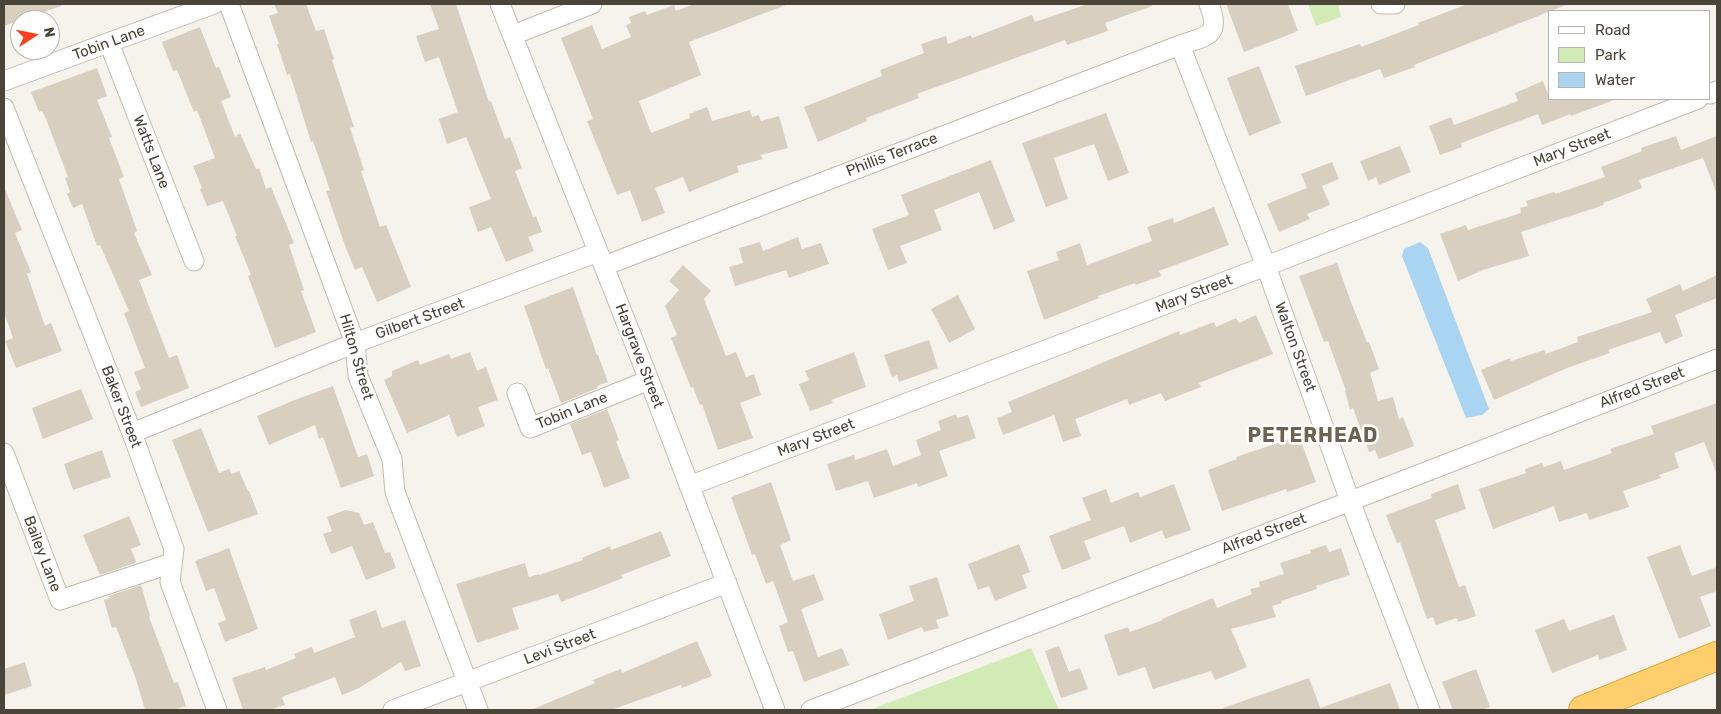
<!DOCTYPE html>
<style>
body{margin:0}
#map{position:relative;width:1721px;height:714px;overflow:hidden;background:#f6f3ec;font-family:Rubik,sans-serif}
canvas{display:block}
.frame{position:absolute;inset:0;border:5px solid #4b4439;pointer-events:none}
.legend{position:absolute;left:1548px;top:10px;width:162px;height:90px;box-sizing:border-box;background:#fff;border:1px solid #b7b4b0;margin:0;padding:6px 9px;list-style:none;font-size:15px;color:#4b4439}
.legend li{display:flex;align-items:center;gap:10px;height:25px}
.legend b{width:25px;border:1px solid #b7b4b0}
.north{position:absolute;left:10px;top:10px;width:50px;height:50px;box-sizing:border-box;background:#fff;border:1px solid #b7b4b0;border-radius:50%;rotate:79deg;font-size:14px;font-weight:700;line-height:20px;text-align:center;color:#4b4439}
.north::after{content:'';display:block;margin:auto;width:18px;height:22px;background:#fc3f1d;clip-path:polygon(50% 0,100% 100%,50% 72%,0 100%)}
</style>
<div id="map">
<canvas width="1721" height="714"></canvas>
<div class="frame"></div>
<ul class="legend">
<li><b style="height:6px;background:#fff"></b>Road</li>
<li><b style="height:14px;background:#d2eab5"></b>Park</li>
<li><b style="height:14px;background:#a9d4f2"></b>Water</li>
</ul>
<div class="north">N</div>
</div>
<script>
const ctx = document.querySelector('canvas').getContext('2d');
ctx.lineJoin = 'round';
function fillPath(path, color) { ctx.fillStyle = color; ctx.fill(path, 'evenodd'); }
function strokePath(path, color, width, dash) { ctx.strokeStyle = color; ctx.lineWidth = width; ctx.lineCap = dash ? 'butt' : 'round'; ctx.setLineDash(dash || []); ctx.stroke(path); }
function write(font, color, halo, rows, align = 'center') {
  ctx.font = font + ' Rubik,sans-serif'; ctx.lineWidth = 5; ctx.setLineDash([]); ctx.textBaseline = 'middle'; ctx.strokeStyle = halo; ctx.fillStyle = color; for (const [text, x, y, turn = 0] of rows) {
    ctx.save(); ctx.translate(x, y); ctx.rotate((+turn || 0) * Math.PI / 180); ctx.textAlign = isNaN(turn) ? turn : align; if (halo) ctx.strokeText(text, 0, 0); ctx.fillText(text, 0, 0); ctx.restore();
  }
}
const green = new Path2D(`
 M1308,4H1338L1341,17L1316,26Z
 M1031,648L1059,710H870Z`);
const water = new Path2D(`
 M1420,242L1428,248L1489,409L1482,415L1466,418L1402,256L1404,249Z`);
const building = new Path2D(`
 M4,4H61V6L4,26Z
 M274,4H306L316,31L324,29L334,59L332,60L354,127L350,128L364,170L361,171L380,227L386,225L411,287L377,302L362,267L355,270L346,248L326,191L330,190L313,141L311,142L290,74L287,75L277,44H279L269,16L278,13Z
 M430,4H456L489,102L491,101L505,139L510,137L522,168L515,171L533,217L536,216L542,232L528,237L534,251L506,262L491,227L478,232L469,207L491,199L466,137L447,144L439,119L458,112L439,57L425,62L416,36L439,29Z
 M694,4H786V5L689,42L701,75L639,101L651,133L690,118L689,114L707,107L712,121L750,110L752,117L759,115L761,121L779,116L788,148L760,155L763,159L737,166L739,172L689,192L683,177L655,188L665,213L642,222L630,190L617,195L587,121L593,119L561,38L592,25L602,49L631,37L626,25L631,23L629,17L645,11L647,15L674,5L676,11Z
 M1088,4H1152V6L1105,23L1108,31L1067,45L1065,40L917,94L919,98L866,118L867,121L818,142L804,107L882,76L880,70L924,53L921,44L946,36L948,44L971,35L972,38L1032,15L1035,22Z
 M1226,4H1288L1298,31L1244,52Z
 M1468,4H1566V5L1414,65L1415,67L1384,78L1380,69L1306,96L1295,66L1360,44L1361,47L1419,25L1418,23Z
 M200,27L216,68L219,67L231,97L221,101L235,137L240,133L256,169L259,168L266,189L271,187L294,243L289,245L304,290L301,291L316,332L275,348L248,276L251,275L235,236H237L223,201L207,206L200,189L202,188L193,166L215,158L197,110L194,112L177,70L173,71L162,42Z
 M1259,66L1281,123L1249,136L1227,78Z
 M97,68L107,96L97,100L112,137L109,138L124,177L119,179L137,231L134,233L152,275L139,280L169,358L177,355L189,388L141,407L135,392L141,389L134,372L145,368L124,313L129,311L100,245L97,246L82,204L73,208L67,194L70,192L65,178L68,177L46,119L42,111L39,112L31,92Z
 M1543,81L1550,99L1614,100L1571,116L1570,114L1542,125L1538,114L1461,143L1462,147L1440,155L1429,126L1451,117L1454,125L1518,101L1515,93Z
 M1106,113L1129,173L1108,181L1094,144L1054,158L1068,199L1046,207L1022,143Z
 M1676,136L1681,150L1717,136V192H1716L1703,158L1639,180L1642,188L1603,203L1604,205L1521,232L1529,256L1483,270L1458,281L1440,234L1466,225L1468,230L1521,213L1520,208L1528,206L1526,201L1554,192L1555,194L1605,177L1601,167L1642,151L1641,148Z
 M1400,146L1411,172L1379,185L1376,177L1368,181L1360,161Z
 M991,160L1015,221L994,230L979,192L934,210L942,230L900,246L907,263L888,270L872,229L909,215L901,195Z
 M1332,162L1339,179L1322,186L1330,205L1307,214L1310,219L1279,232L1267,204L1307,188L1301,174Z
 M4,187L22,230L15,233L31,272L27,274L45,326L51,323L62,351L16,368L5,341L13,338L4,312Z
 M1214,207L1229,245L1159,271L1161,276L1136,285L1135,283L1098,296L1099,298L1044,320L1027,271L1059,260L1056,252L1080,243L1087,265L1152,241L1147,227L1173,218L1174,223Z
 M798,237L802,249L821,243L829,264L789,278L786,270L735,286L729,267L743,263L739,248L760,242L763,251Z
 M1337,263L1351,302L1367,342H1369L1379,369L1370,373L1378,401L1393,397L1399,419L1403,417L1414,446L1379,459L1375,450L1369,452L1353,408L1350,410L1345,391H1346L1328,341L1324,342L1299,276Z
 M683,265L711,291L704,299L726,356L736,352L746,377L754,374L761,395L740,403L753,438L718,450L702,404L700,405L693,387L691,388L671,338L677,335L665,306L679,290L669,281Z
 M1717,275V298L1675,315L1683,336L1665,344L1660,332L1608,350L1610,353L1567,368L1494,400L1481,370L1510,358L1511,361L1544,350L1546,354L1578,342L1577,337L1652,312L1646,299L1680,284L1683,291Z
 M573,287L597,355H598L608,382L597,386L598,388L561,403L548,368L546,369L524,306Z
 M958,295L975,329L949,343L931,309Z
 M1256,315L1273,354L1199,383L1201,387L1165,401L1161,393L1129,405L1127,399L1075,419L1081,436L1063,442L1054,415L1003,435L997,418L1012,412L1008,402L1179,331L1180,335L1214,322L1216,327L1236,318L1239,323Z
 M929,340L938,368L899,382L897,375L892,377L884,355Z
 M470,352L477,371L486,367L498,400L478,407L485,426L457,437L449,415L407,433L384,380L392,376V371L418,360L420,365L449,354L451,359Z
 M854,352L866,387L831,400L833,403L810,411L799,384L809,380L805,371Z
 M333,386L358,457L367,454L374,476L341,488L323,437L319,439L315,425L269,445L257,416L292,401Z
 M81,389L93,419L43,439L32,408Z
 M1717,403V472H1716L1704,442L1674,453L1679,468L1659,475L1661,478L1623,491L1629,507L1589,520L1587,513L1559,522L1554,506L1493,529L1479,489L1526,473L1525,469L1542,463L1544,467L1561,461L1564,470L1612,453L1610,449L1654,434L1651,426Z
 M607,409L619,440L616,441L630,478L604,488L591,452L582,455L570,424Z
 M956,414L957,418L968,415L976,438L939,451L948,476L918,487L917,483L874,498L868,481L836,491L827,464L854,455L855,460L887,449L893,466L921,455L916,440L941,430L938,421Z
 M201,428L219,473L229,469L232,474L239,471L248,491H249L258,514L208,532L172,440Z
 M1299,436L1316,482L1287,492L1286,489L1222,511L1208,470L1237,459L1236,457Z
 M102,450L111,477L73,490L64,464Z
 M771,482L791,540L780,545L793,581L814,574L824,600L801,609L818,657L842,648L849,665L804,682L793,651L788,652L779,626L788,622L773,581L766,584L755,554L752,555L731,497Z
 M1174,484L1191,530L1165,539L1162,530L1130,543L1124,526L1084,541L1091,559L1062,570L1049,536L1091,520L1082,498L1106,489L1111,503L1138,492L1140,497Z
 M1458,484L1466,509L1435,520L1459,587L1465,585L1476,616L1458,622L1457,618L1436,625L1433,617L1427,619L1400,542L1397,543L1386,515L1432,498L1431,494Z
 M345,510L359,513L364,525L373,522L385,553L390,552L396,568L366,580L352,546L331,554L323,534L332,531L327,517Z
 M129,516L141,545L131,549L136,561L135,563L100,575L83,535Z
 M661,531L671,556L621,575L623,578L561,602L558,594L512,608L519,629L477,643L456,584L525,563L529,577L539,574V575L583,560L582,558L610,546L611,550Z
 M1019,544L1030,572L1022,575L1027,588L995,601L989,586L978,590L968,564Z
 M1326,545L1329,552L1341,548L1350,575L1316,586L1317,589L1281,601L1282,603L1272,606L1276,617L1231,629L1247,667L1215,680L1211,671L1153,689L1145,667L1118,676L1104,635L1128,627L1130,632L1163,620L1162,619L1213,598L1217,608L1252,594L1250,589L1260,587L1259,582L1284,574L1280,563L1311,553L1310,550Z
 M1680,545L1692,576L1717,567V591L1700,597L1711,626L1679,639L1647,557Z
 M229,548L258,629L225,642L218,623L226,620L214,588L206,591L195,561Z
 M937,577L949,616L936,620L939,628L924,632L922,627L888,640L879,614L914,601L909,586Z
 M141,585L150,616L149,617L174,683L178,682L186,706L173,710H145L136,679L116,627L112,628L104,600L110,598L109,596Z
 M376,610L382,628L405,620L421,666L405,671L401,662L359,688L342,695L335,677L282,697L285,705L269,710H243L232,678L265,667L266,670L296,658L294,654L312,647L314,653L355,637L349,620Z
 M1614,615L1627,650L1599,660L1598,655L1552,673L1535,630L1564,619L1569,631Z
 M697,641L712,676L682,688L681,685L611,710H531L595,683L593,680L621,669L622,673Z
 M1059,646L1069,672L1080,668L1088,689L1061,698L1045,651Z
 M25,662L32,686L4,695V669Z
 M1476,669L1490,707L1481,710H1453L1442,682Z
 M1309,678L1321,710L1320,708L1390,683L1400,710H1223V708Z`);
const minor = new Path2D(`
 M229,4L355,343L358,376L392,459L395,492L478,710
 M500,4L649,380L775,710
 M1209,4C1222,37 1206,36 1180,45L1266,266L1350,501L1430,710
 M1381,4H1395
 M513,35L592,4
 M109,43L194,261
 M4,81L214,4
 M1710,94L1717,91
 M4,108L132,433L174,549L170,582L217,710
 M604,266L1180,45
 M517,393L530,428L649,380
 M132,433L355,343L598,252
 M4,453L60,600L172,563
 M689,486L1266,266L1698,99
 M393,710L727,583
 M811,710L1717,359`);
const highway = new Path2D(`
 M1583,710L1717,656`);
const streetNames = [
 ["Tobin Lane",109,43,-20],
 ["Mary Street",1572,148,-21],
 ["Watts Lane",151,152,69],
 ["Phillis Terrace",892,155,-21],
 ["Mary Street",1194,294,-21],
 ["Gilbert Street",420,319,-20],
 ["Walton Street",1295,347,70],
 ["Hargrave Street",639,356,69],
 ["Hilton Street",356,357,74],
 ["Alfred Street",1642,388,-21],
 ["Baker Street",121,407,69],
 ["Tobin Lane",572,411,-22],
 ["Mary Street",816,438,-21],
 ["Alfred Street",1264,534,-21],
 ["Bailey Lane",42,554,69],
 ["Levi Street",560,647,-21]
];
const districtNames = [
 ["PETERHEAD",1313,436]
];
fillPath(green, '#d2eab5');
fillPath(water, '#a9d4f2');
fillPath(building, '#d8cfc1');
strokePath(minor, '#c2bbae', 21);
strokePath(highway, '#e0a43c', 30);
strokePath(minor, '#fff', 19);
strokePath(highway, '#ffcf6e', 28);
write('15px', '#4b4439', '#fff', streetNames);
ctx.letterSpacing = '1px';
write('bold 20px', '#6e6250', '#fff', districtNames);
ctx.letterSpacing = '0px';
</script>
